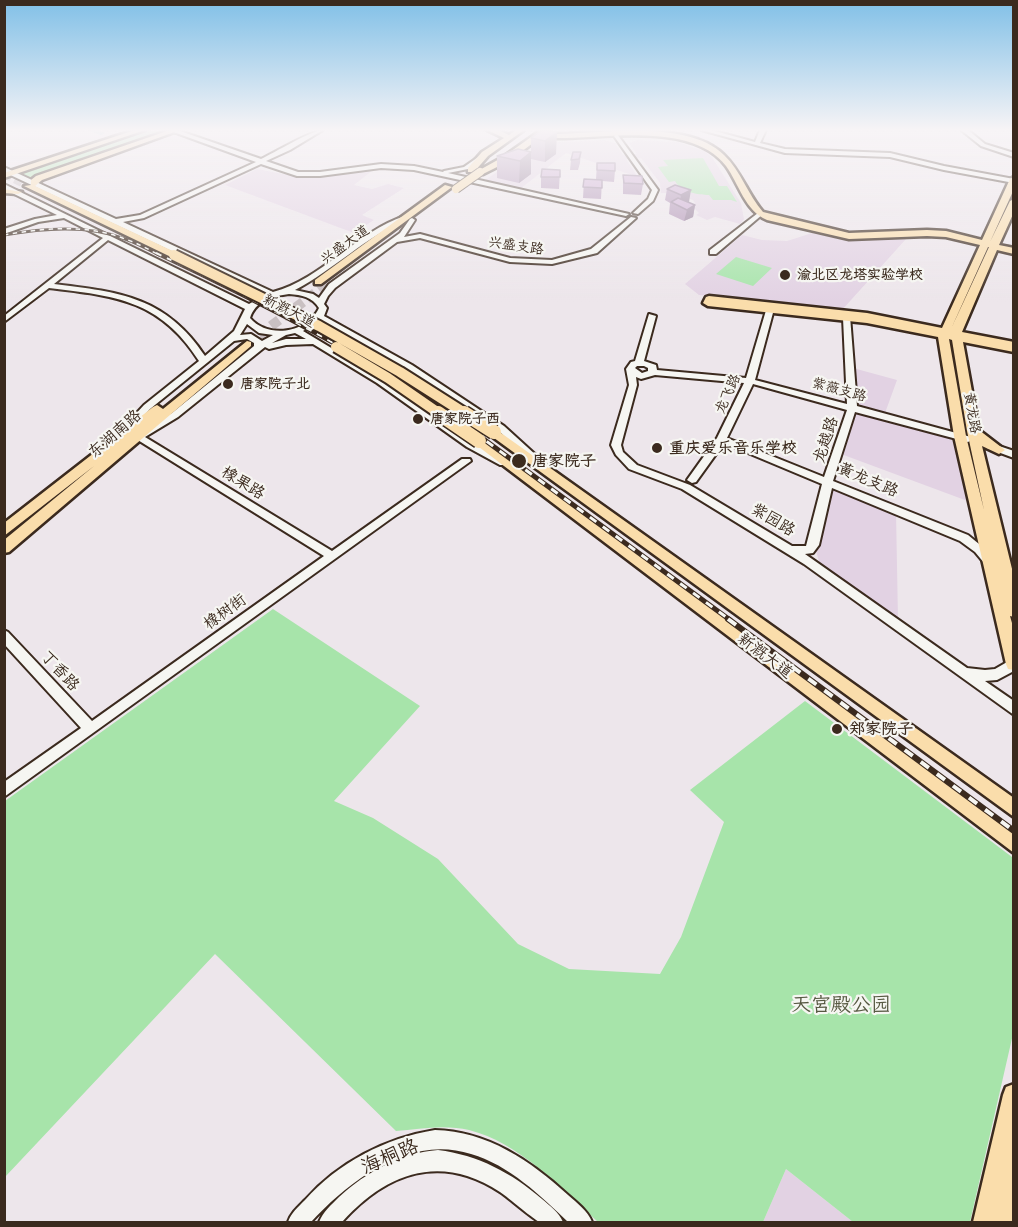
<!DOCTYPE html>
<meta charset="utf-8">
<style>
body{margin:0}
#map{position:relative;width:1018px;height:1227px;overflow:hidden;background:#ede6eb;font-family:Delius,sans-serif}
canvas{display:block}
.frame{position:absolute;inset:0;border:6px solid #3b2a1e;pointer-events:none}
</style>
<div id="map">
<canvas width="1018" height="1227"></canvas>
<div class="frame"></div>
</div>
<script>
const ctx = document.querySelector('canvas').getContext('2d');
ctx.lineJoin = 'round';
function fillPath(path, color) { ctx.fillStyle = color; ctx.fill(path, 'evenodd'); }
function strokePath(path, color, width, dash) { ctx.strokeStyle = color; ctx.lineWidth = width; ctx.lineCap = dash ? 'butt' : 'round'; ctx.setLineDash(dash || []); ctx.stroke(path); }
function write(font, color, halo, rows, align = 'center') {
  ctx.font = font + ' Delius,"LXGW WenKai TC",sans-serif'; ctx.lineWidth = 4.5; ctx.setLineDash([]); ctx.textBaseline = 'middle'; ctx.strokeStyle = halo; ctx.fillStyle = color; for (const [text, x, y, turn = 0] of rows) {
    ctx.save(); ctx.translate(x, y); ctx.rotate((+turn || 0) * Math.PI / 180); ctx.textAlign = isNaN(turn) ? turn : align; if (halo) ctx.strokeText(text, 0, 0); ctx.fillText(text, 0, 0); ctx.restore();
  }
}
const built = new Path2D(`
 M604,140L615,143L623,155L637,154L629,143L637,140L678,142L704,151L712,157L741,203L744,219L740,224L715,217L707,220L696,215L699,213L692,206L695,203L693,200L672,193H661L660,183L641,158L626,159L638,177L566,153L520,189L484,181L538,143Z
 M257,169L305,178L373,170L354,185L372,189L388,184L404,188L362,215L374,220L354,233L225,185Z
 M812,233L849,241L906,239L842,310L699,295L685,284L742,235L762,240L787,241Z
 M853,368L897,380L885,413L861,407L854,401Z
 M859,411L943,433L958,445L973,503L841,454L854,413Z
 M835,487L896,512L898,620L820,565L816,551L830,488Z
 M786,1169L853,1222H763Z`);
const green = new Path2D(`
 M146,130L165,132L35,178L22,176L25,171Z
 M703,158L719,186H727L737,202L731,200H713L709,195C698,195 681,192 675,181L669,182L658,167L668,166L663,160Z
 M736,257L772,268L753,286L716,274Z
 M273,609L420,706L334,801L373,818L438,859L518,944L569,969L660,974L681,937L724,822L690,790L805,701L1012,857L1013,1034L970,1222H853L786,1169L763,1222H598C563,1189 518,1142 469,1130C445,1124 419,1129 396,1131L215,954L5,1177V801Z`);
const river = new Path2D(`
 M87,130H99L105,133L101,135Z`);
const majorTunnelFar1 = new Path2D(`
 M4,174L28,186`);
const majorTunnel = new Path2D(`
 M247,344L327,284`);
const minor = new Path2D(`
 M168,130H177L261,159C274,153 312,130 323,130L290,150L266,161L298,172H320L381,164L414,166L443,172L444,171L464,167L484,153L486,156L468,169L448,173L629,214L626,216L414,170L381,168L320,176H297L261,164L144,218L123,222L273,292C322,279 356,232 405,216L408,218L407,219C365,237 335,269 295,290L313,294L319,298L329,284L400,233L410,219L412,218L415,220L404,237L420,234L510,258L552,260L591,249L631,217L636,218L597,253L552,264L510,262L420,238L397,242L335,288L328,296L324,304L327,308L324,316L412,365L504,426L537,456V460H529L498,430L406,369L320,320L303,331L383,379L473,443L508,461V465H500L467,447L377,383L313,344L286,345L269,349L265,347L178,417L145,437L332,551L462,459H470L471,461L4,797V782L81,728L4,644V630L8,632L92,721L324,556L133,437L172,413L254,346V343L247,339L234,341L150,409L124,437H118V433L144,405L199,361C160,300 116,296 49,288L4,322V316L103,238L64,218L38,222L4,234V229L35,219L57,215L4,189V184L249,304L265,295L4,172V167L116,219L140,215L256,162ZM108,240L245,309L234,331L205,356C166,297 120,292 54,284ZM289,294C302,295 312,297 319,308C307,333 268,339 250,318C255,301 273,296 289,294ZM247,324L259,333L273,335L262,341L251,334L240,335ZM295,333L306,339H286L272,343L286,335Z
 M701,130H711L755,142L760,130H766L760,143L785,149L890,153L944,166L1014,179V183L944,170L890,157L785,153Z
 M961,130H968L985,144L1014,153V157L981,146Z
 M617,134L658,190L653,201L638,214L633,213L648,199L652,190L614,136Z
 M758,213L763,214L716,254H710V250Z
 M767,307L774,309L755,380L847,404L843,318L850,316L857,406L971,437L973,439L968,442L855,412L833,481L968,535C978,543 987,550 995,561L993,564H985L975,552L960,541L832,488L819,545L813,553L805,554L967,668L985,670L995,669L1014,658L1012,672L997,680L985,681L1014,701V715L804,564L682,489L629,469L616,455L611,445L629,385L626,369L631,362L635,361L649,314L656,316L644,361L656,365L657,370L746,378ZM637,366H644L648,368V371L642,373L635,368ZM655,375L744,383L717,438L687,480L692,483L696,482L724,443L822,484L806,546H792L690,485L637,465L623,452L621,445L637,385L636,377L641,379ZM753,384L847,410L824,477L727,438Z
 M990,443L1014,451V458L987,448L985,446Z
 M435,1130C487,1131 531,1161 568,1195C577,1203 588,1211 592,1222H568C541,1196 509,1165 471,1154C410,1134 350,1180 311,1222H288C291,1213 298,1207 305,1200C338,1163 385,1138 435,1130Z
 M438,1150C478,1155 512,1173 542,1199C550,1206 559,1212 563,1222C556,1222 546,1224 540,1222C535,1221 508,1197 500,1192C441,1153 387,1172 342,1222H319C323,1212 331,1205 339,1197C366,1172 401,1153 438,1150Z`);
const major = new Path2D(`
 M135,130H145L4,178V173Z
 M170,130H180L42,180L35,186L177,253V257H171L24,186L31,185V180L36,176Z
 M487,130H498L509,135L516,130H524L488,156L474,172H468V168L482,152L504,138Z
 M541,130H550L551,133L558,134C604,133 689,120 724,155C741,171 748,195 763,212L849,233L927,230L946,231L982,240L1010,179L1014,177V189L990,242L1010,201L1014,199V212L999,245L1014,248V254L997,250L962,332L1014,342V352L963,342L979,430L1005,450L999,454L982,446L1014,577V617L1010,616L1014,630V670L1008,669L1006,664L954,436L938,337L867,323L708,306L703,303L706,297L709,296L867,313L942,328L980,245L946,237L927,236L849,239L767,220C745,211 739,184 726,166C693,122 606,138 558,138L546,137L545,134L509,161L483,174L476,172L503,157ZM988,247H989L951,329ZM949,339L952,340L967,431L984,510L966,436Z
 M445,185L452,187L321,284H315V280Z
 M4,189L22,192L18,194L4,193Z
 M247,341L251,342V346L9,552L4,553V540L94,466L4,536V523L153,407L157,405L163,409Z
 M494,428L1014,798V817L490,435V429Z
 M479,437L1014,832V853L475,444L473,441Z
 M1014,1084V1222H973L1003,1095L1006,1087Z`);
const railFar3 = new Path2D(`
 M4,235C43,228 88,224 125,239C137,243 148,249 159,255`);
const railFar2 = new Path2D(`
 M156,253C258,301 357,352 451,414`);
const railFar1 = new Path2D(`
 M448,413L730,620`);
const rail = new Path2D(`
 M728,619L1014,831`);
const majorBridgeFar2 = new Path2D(`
 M456,189L480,172`);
const majorBridgeFar1 = new Path2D(`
 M174,255L319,326L400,372L466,414
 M336,347L388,378L440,414`);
const majorBridge = new Path2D(`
 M438,413L479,441
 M464,413L494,432`);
const wall = new Path2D(`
 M542,130L556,154L545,162L531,159V174L519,183L497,178V156L531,152V138Z
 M581,152L580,163L578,170H570L571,160Z
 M597,163L615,171L614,182L602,181L601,199L583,198L584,179H596Z
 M560,170L559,189L541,188V177Z
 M623,175L643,184L641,195L623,194Z
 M675,185L689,202H688L695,205L693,217L684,221L669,214L670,203L665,200L667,189Z`);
const shadedWall = new Path2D(`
 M557,132L556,154L545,162V141Z
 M531,152V174L519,183L520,161Z
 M691,190L689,202L679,207L681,195Z
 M695,205L693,217L684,221L687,210Z`);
const building = new Path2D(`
 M542,130H544L557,132L545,141L531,138Z
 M518,149L531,152L520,161L497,156Z
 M573,152H581L579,159L571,160Z
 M597,163H615V171L597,170Z
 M542,169L560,170V177H541Z
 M623,175L642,176L643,184L624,183Z
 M584,179L602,180V188L583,187Z
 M675,185L691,190L681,195L667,189Z
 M678,198L695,205L687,210L671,202Z`);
const markers = [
 [785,275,6,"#3b2a1e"],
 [228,384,6,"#3b2a1e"],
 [418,419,6,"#3b2a1e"],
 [657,448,6,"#3b2a1e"],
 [519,461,8,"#3b2a1e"],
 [837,729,6,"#3b2a1e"]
];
const farStreetnames = [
 ["兴盛大道",345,245,-36],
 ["兴盛支路",516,246,8],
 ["新溉大道",289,311,27],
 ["紫薇支路",839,390,15],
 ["龙飞路",728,394,-66],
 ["黄龙路",972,413,80]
];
const farPoinames = [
 ["渝北区龙塔实验学校",797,275],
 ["唐家院子北",240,384],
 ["唐家院子西",430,419]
];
const streetNames = [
 ["东湖南路",115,434,-41],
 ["龙越路",826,440,-72],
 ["黄龙支路",868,480,23],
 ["橡果路",243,483,32],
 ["紫园路",773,520,31],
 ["橡树街",225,612,-36],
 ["新溉大道",765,656,37],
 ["丁香路",60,671,47]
];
const poiNames = [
 ["重庆爱乐音乐学校",669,448],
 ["唐家院子",532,461],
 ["郑家院子",849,729]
];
const nearParknames = [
 ["天宫殿公园",841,1005]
];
const nearStreetnames = [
 ["海桐路",390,1157,-23]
];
fillPath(built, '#e2d2e3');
fillPath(green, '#a7e4aa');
fillPath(river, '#86d3e5');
strokePath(majorTunnelFar1, '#c9c0c2', 8, [8, 4]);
strokePath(majorTunnel, '#c9c0c2', 10, [10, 5]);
strokePath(minor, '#3b2a1e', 4);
strokePath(major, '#3b2a1e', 5);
fillPath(minor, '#f6f6f2');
fillPath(major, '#faddab');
strokePath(railFar3, '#3b2a1e', 3);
strokePath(railFar2, '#3b2a1e', 4);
strokePath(railFar1, '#3b2a1e', 5);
strokePath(rail, '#3b2a1e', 6);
strokePath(railFar3, '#f6f6f2', 1.5, [4.5]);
strokePath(railFar2, '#f6f6f2', 2, [6]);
strokePath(railFar1, '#f6f6f2', 3, [8]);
strokePath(rail, '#f6f6f2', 4, [10]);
strokePath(majorBridgeFar2, '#3b2a1e', 10, []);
strokePath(majorBridgeFar1, '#3b2a1e', 14, []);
strokePath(majorBridge, '#3b2a1e', 17, []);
strokePath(majorBridgeFar2, '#faddab', 8);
strokePath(majorBridgeFar1, '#faddab', 10);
strokePath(majorBridge, '#faddab', 14);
fillPath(wall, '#ac8eb2');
fillPath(shadedWall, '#8c7491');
fillPath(building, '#c8a5cf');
strokePath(building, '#8c7491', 1.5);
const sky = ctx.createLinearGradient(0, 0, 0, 302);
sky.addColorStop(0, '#81c0e7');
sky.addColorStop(0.43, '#f7f4f6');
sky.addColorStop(1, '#f7f4f600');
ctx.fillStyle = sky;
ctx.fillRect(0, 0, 1018, 302);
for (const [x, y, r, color] of markers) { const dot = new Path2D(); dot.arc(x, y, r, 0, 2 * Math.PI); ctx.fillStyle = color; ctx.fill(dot); strokePath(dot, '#f6f6f2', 2); }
write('14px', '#3b2a1e', '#f6f6f2', farStreetnames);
write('bold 14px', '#3b2a1e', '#f6f6f2', farPoinames, 'left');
write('16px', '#3b2a1e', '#f6f6f2', streetNames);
write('bold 16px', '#3b2a1e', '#f6f6f2', poiNames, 'left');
write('20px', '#565841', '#f6f6f2', nearParknames);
write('20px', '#3b2a1e', '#f6f6f2', nearStreetnames);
</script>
